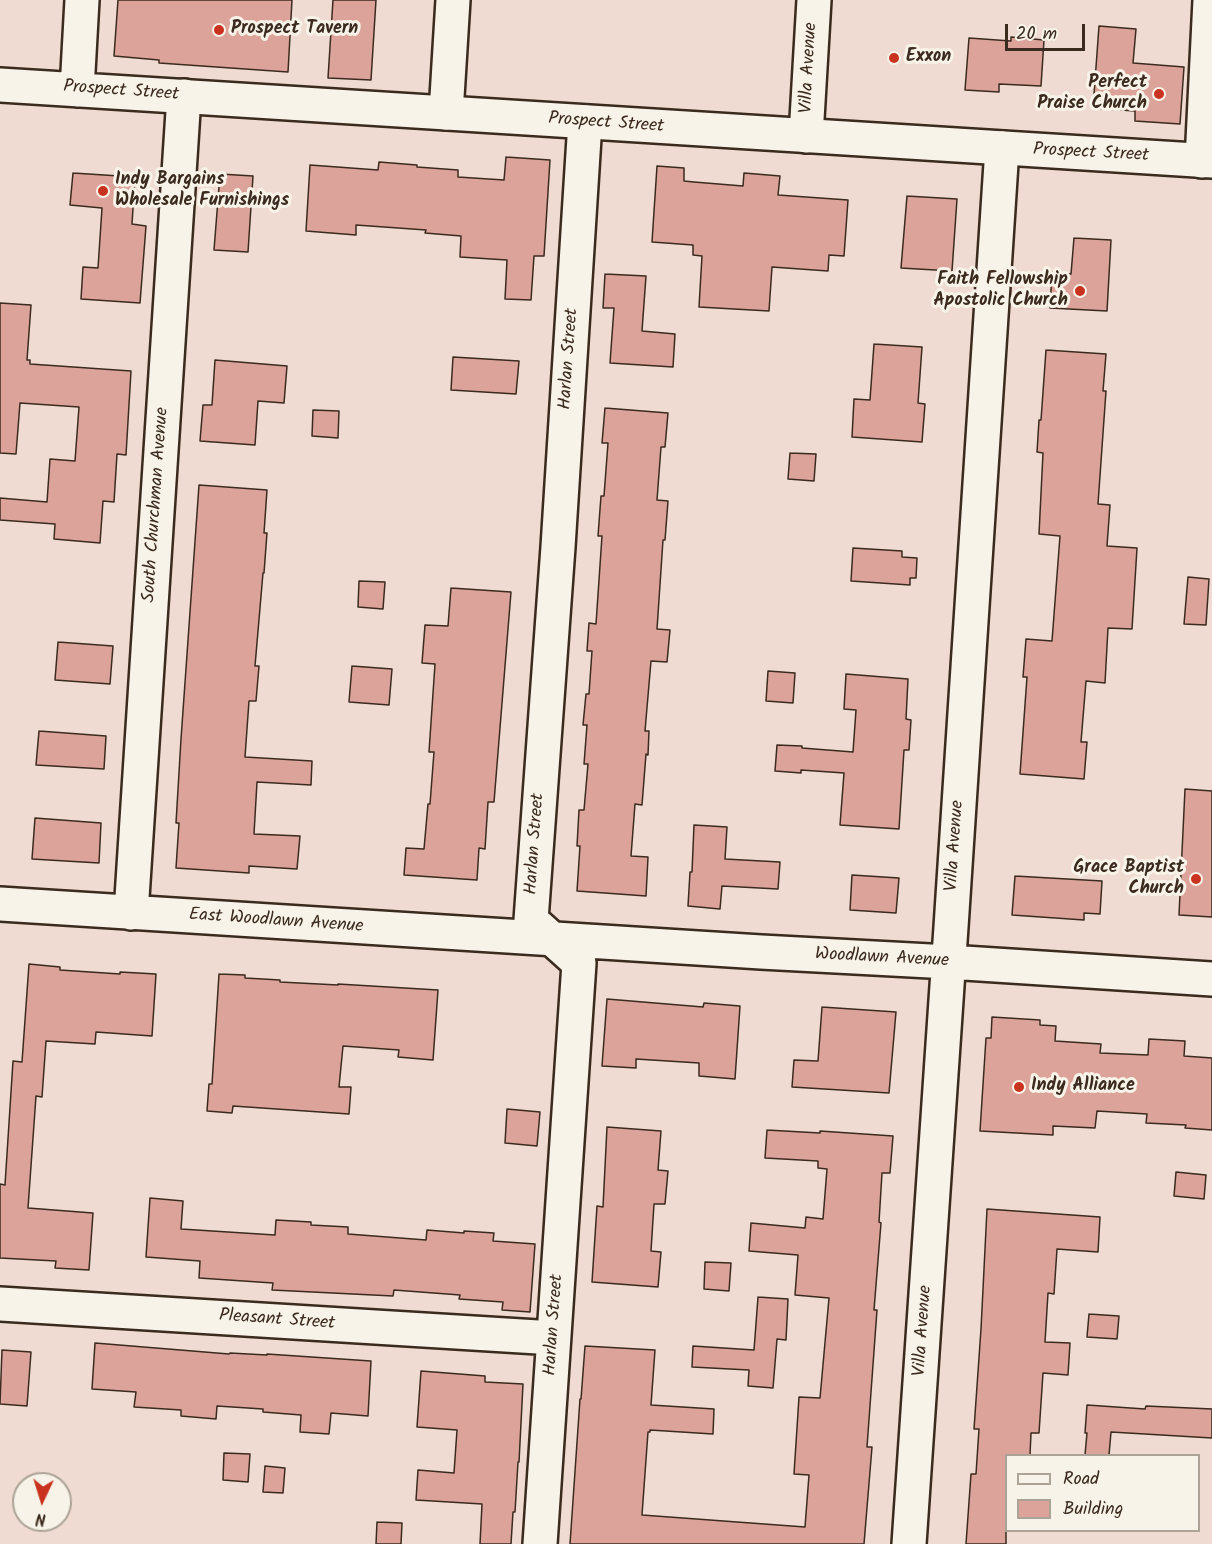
<!DOCTYPE html>
<style>
body{margin:0}
#map{position:relative;width:1212px;height:1544px;overflow:hidden;background:#efdbd1;font-family:Kalam,sans-serif}
canvas{display:block}
.legend{position:absolute;left:1005px;top:1454px;width:195px;height:78px;box-sizing:border-box;background:#f7f3e8;border:2px solid #aca397;margin:0;padding:8px 10px;list-style:none;font-size:18px;color:#3b2a1e}
.legend li{display:flex;align-items:center;gap:12px;height:30px}
.legend b{width:30px;border:2px solid #aca397}
.north{position:absolute;left:12px;top:1472px;width:60px;height:60px;box-sizing:border-box;background:#f7f3e8;border:2px solid #aca397;border-radius:50%;rotate:184deg;font-size:16px;font-weight:700;line-height:24px;text-align:center;color:#3b2a1e}
.north::after{content:'';display:block;margin:auto;width:21px;height:27px;background:#c8321e;clip-path:polygon(50% 0,100% 100%,50% 72%,0 100%)}
.scale{position:absolute;left:1005px;top:24px;width:80px;height:27px;box-sizing:border-box;border:3px solid #3b2a1e;border-top:0;padding-left:8px;font-size:18px;line-height:21px;white-space:nowrap;color:#3b2a1e;-webkit-text-stroke:4px #f7f3e8;paint-order:stroke}
</style>
<div id="map">
<canvas width="1212" height="1544"></canvas>
<ul class="legend">
<li><b style="height:8px;background:#f7f3e8"></b>Road</li>
<li><b style="height:16px;background:#dca39a"></b>Building</li>
</ul>
<div class="north">N</div>
<div class="scale">20 m</div>
</div>
<script>
const ctx = document.querySelector('canvas').getContext('2d');
ctx.lineJoin = 'round';
function paint(path, color) { ctx.fillStyle = color; ctx.fill(path, 'evenodd'); }
const poly = rows => new Path2D(rows.map(r => 'M' + r).join(''));
function trace(path, color, width, dash) { ctx.strokeStyle = color; ctx.lineWidth = width; ctx.lineCap = dash ? 'butt' : 'round'; ctx.setLineDash(dash || []); ctx.stroke(path); }
function label(font, color, halo, rows, align = 'center') {
  ctx.font = font + ' Kalam,sans-serif'; ctx.lineWidth = 6; ctx.setLineDash([]); ctx.textBaseline = 'middle'; ctx.strokeStyle = halo; ctx.fillStyle = color; for (const [text, x, y, turn = 0] of rows) {
    ctx.save(); ctx.translate(x, y); ctx.rotate((+turn || 0) * Math.PI / 180); ctx.textAlign = isNaN(turn) ? turn : align; if (halo) ctx.strokeText(text, 0, 0); ctx.fillText(text, 0, 0); ctx.restore();
  }
}
const building = poly([
 [118,0,292,0,288,72,159,63,159,60,114,56,118,0],
 [333,0,376,0,371,80,328,78,333,0],
 [1099,26,1136,29,1133,63,1184,67,1180,124,1135,121,1135,111,1093,108,1099,26],
 [1011,37,1044,40,1041,86,999,84,999,92,965,90,969,38,1011,41,1011,37],
 [506,157,550,160,544,256,534,256,531,300,505,299,507,260,460,257,461,236,425,233,426,230,356,225,356,235,306,231,310,165,378,170,379,162,417,165,417,167,458,170,458,177,504,180,506,157],
 [657,166,684,168,684,181,694,182,743,186,744,173,780,176,778,195,848,200,844,256,829,255,828,271,772,267,769,311,699,307,702,256,693,255,693,245,652,242,657,166],
 [73,173,135,177,132,224,146,226,140,303,81,299,83,267,98,268,102,208,70,205,73,173],
 [220,174,253,176,248,252,214,250,220,174],
 [907,196,957,199,952,271,901,268,907,196],
 [1074,238,1111,240,1107,311,1050,308,1052,272,1071,274,1074,238],
 [605,274,646,276,642,331,675,334,673,367,610,363,614,308,603,308,605,274],
 [0,303,31,305,27,360,30,360,30,364,131,371,126,455,117,454,114,502,103,501,100,543,54,539,55,524,0,520,0,498,47,502,50,459,75,461,79,407,20,403,16,454,0,453,0,303],
 [874,344,922,347,918,403,925,404,922,442,852,437,854,399,870,400,874,344],
 [1046,350,1106,354,1103,391,1106,391,1098,504,1110,505,1107,546,1137,548,1132,629,1108,628,1105,683,1086,681,1081,742,1087,742,1084,779,1020,774,1027,677,1023,677,1026,639,1052,641,1060,536,1039,534,1043,453,1037,452,1039,420,1041,420,1046,350],
 [453,357,519,361,516,394,451,390,453,357],
 [215,360,287,366,284,403,258,401,255,445,200,441,203,405,212,405,215,360],
 [605,408,668,413,665,447,661,447,657,500,668,501,665,540,663,540,657,629,670,630,667,662,651,661,645,731,649,731,648,755,646,754,642,805,635,804,631,856,648,857,646,896,577,891,580,846,577,846,579,810,584,810,588,764,584,764,587,725,583,725,586,694,589,694,592,651,587,651,589,623,596,624,602,536,598,536,601,496,604,496,608,443,602,443,605,408],
 [313,410,339,411,338,438,312,436,313,410],
 [790,453,816,454,814,481,788,479,790,453],
 [199,485,267,490,264,533,267,533,264,573,263,573,255,666,259,666,256,701,249,701,245,757,312,761,311,785,257,782,254,834,300,836,297,869,249,866,249,873,176,868,179,823,176,823,181,739,199,485],
 [853,548,902,551,902,557,917,558,916,578,910,578,910,585,851,581,853,548],
 [1188,577,1209,579,1206,625,1184,624,1188,577],
 [359,581,385,582,383,609,358,607,359,581],
 [451,588,511,592,494,802,488,802,485,849,479,848,477,880,404,875,406,848,424,849,428,804,430,804,434,752,429,752,435,664,422,663,425,625,448,626,451,588],
 [58,642,113,646,110,684,55,680,58,642],
 [352,666,392,669,389,705,349,702,352,666],
 [768,671,795,673,793,703,766,701,768,671],
 [846,674,908,679,906,719,911,720,909,750,904,750,899,829,840,825,844,773,801,770,801,773,775,771,777,745,802,746,802,748,853,752,856,710,844,709,846,674],
 [39,731,106,736,104,769,36,765,39,731],
 [1185,789,1212,791,1212,917,1179,915,1185,789],
 [35,818,101,823,99,863,32,859,35,818],
 [694,825,727,827,725,859,780,862,778,889,722,886,720,909,688,906,690,872,692,872,694,825],
 [852,875,899,878,896,913,850,910,852,875],
 [1015,876,1102,881,1100,914,1084,913,1084,920,1012,915,1015,876],
 [29,964,60,967,60,970,120,974,120,972,156,974,152,1036,96,1032,95,1044,46,1041,42,1097,36,1096,28,1208,93,1213,89,1270,55,1268,56,1261,0,1258,0,1184,5,1185,13,1061,22,1062,29,964],
 [219,974,245,975,245,978,280,980,280,982,338,985,338,984,438,990,433,1060,398,1057,399,1050,343,1046,339,1087,351,1087,349,1114,233,1106,232,1113,207,1111,209,1084,212,1084,219,974],
 [607,999,703,1007,704,1003,740,1006,735,1079,699,1076,699,1063,636,1059,636,1068,602,1066,607,999],
 [822,1007,896,1012,889,1093,792,1087,794,1060,818,1061,822,1007],
 [992,1017,1040,1020,1040,1025,1056,1026,1055,1041,1101,1044,1100,1053,1148,1055,1149,1039,1185,1041,1184,1056,1212,1058,1212,1130,1185,1128,1186,1125,1146,1123,1147,1114,1097,1111,1095,1128,1053,1126,1053,1135,980,1131,986,1038,991,1038,992,1017],
 [507,1109,540,1112,537,1146,505,1143,507,1109],
 [607,1127,661,1131,658,1170,668,1171,665,1204,654,1204,651,1251,661,1252,658,1287,592,1282,597,1206,603,1207,607,1127],
 [767,1130,820,1133,820,1131,893,1136,890,1173,882,1173,879,1222,881,1223,874,1310,877,1310,867,1447,872,1447,864,1544,570,1544,580,1399,581,1399,585,1346,655,1350,651,1405,714,1409,713,1434,650,1430,650,1432,648,1432,642,1515,805,1527,809,1475,794,1474,799,1397,820,1398,829,1298,795,1295,798,1255,749,1251,751,1223,805,1228,806,1217,823,1219,827,1169,818,1168,818,1161,765,1158,767,1130],
 [1176,1172,1206,1175,1204,1199,1174,1196,1176,1172],
 [150,1198,183,1201,181,1229,275,1235,276,1220,311,1222,311,1225,348,1227,348,1234,426,1240,427,1230,464,1233,464,1231,494,1233,493,1241,535,1244,530,1312,502,1310,503,1302,459,1299,460,1295,394,1290,393,1296,272,1290,273,1283,199,1278,200,1261,146,1257,150,1198],
 [987,1209,1100,1217,1098,1252,1057,1249,1054,1294,1048,1293,1045,1342,1070,1343,1068,1375,1043,1373,1039,1433,1031,1433,1030,1455,1006,1455,1006,1544,966,1544,971,1474,976,1474,979,1429,974,1429,981,1329,987,1209],
 [705,1262,731,1263,729,1291,704,1289,705,1262],
 [758,1297,788,1299,786,1340,777,1339,773,1388,748,1386,749,1370,692,1367,693,1346,754,1350,758,1297],
 [1089,1314,1119,1316,1117,1339,1087,1337,1089,1314],
 [95,1343,229,1354,230,1353,267,1355,267,1354,371,1361,368,1416,331,1413,329,1434,300,1432,301,1415,263,1412,263,1409,217,1406,216,1419,181,1416,181,1410,134,1407,136,1392,92,1389,95,1343],
 [2,1350,31,1352,27,1406,0,1404,2,1350],
 [421,1371,485,1376,485,1382,523,1384,519,1462,518,1462,515,1512,513,1512,511,1544,480,1544,482,1504,416,1500,418,1470,454,1473,457,1430,417,1427,421,1371],
 [1087,1405,1145,1409,1146,1406,1212,1409,1212,1438,1111,1432,1109,1455,1085,1455,1087,1433,1085,1433,1087,1405],
 [224,1453,250,1454,248,1482,223,1480,224,1453],
 [265,1466,285,1468,283,1493,263,1492,265,1466],
 [377,1522,402,1523,401,1544,376,1544,377,1522]
]);
paint(building, '#dca39a');
trace(building, '#3b2a1e', 1.5);
const minor = poly([
 [446,113,453,0],
 [806,136,814,0],
 [1202,161,1210,0],
 [0,904,761,952,949,962,1212,979],
 [131,913,184,96],
 [0,1304,538,1337,554,1335],
 [540,1544,579,963,531,920,558,547,585,122],
 [909,1544,951,927,1002,148]
]);
const major = poly([
 [0,85,1212,161],
 [77,90,82,0]
]);
trace(minor, '#3b2a1e', 38);
trace(major, '#3b2a1e', 38);
trace(minor, '#f7f3e8', 33);
trace(major, '#f7f3e8', 33);
for (const [x, y, r, color] of [
 [219,30,6,"#c8321e"],
 [894,58,6,"#c8321e"],
 [1159,94,6,"#c8321e"],
 [103,191,6,"#c8321e"],
 [1080,291,6,"#c8321e"],
 [1196,879,6,"#c8321e"],
 [1019,1087,6,"#c8321e"]
]) { const dot = new Path2D(); dot.arc(x, y, r, 0, 2 * Math.PI); ctx.fillStyle = color; ctx.fill(dot); trace(dot, '#f7f3e8', 2); }
label('bold 18px', '#3b2a1e', '#f7f3e8', [
 ["Prospect Tavern",231,30],
 ["Exxon",906,58],
 ["Perfect",1147,84,"right"],
 ["Praise Church",1147,105,"right"],
 ["Indy Bargains",115,181],
 ["Wholesale Furnishings",115,202],
 ["Faith Fellowship",1068,281,"right"],
 ["Apostolic Church",1068,302,"right"],
 ["Grace Baptist",1184,869,"right"],
 ["Church",1184,890,"right"],
 ["Indy Alliance",1031,1087]
], 'left');
label('18px', '#3b2a1e', '#f7f3e8', [
 ["Villa Avenue",810,68,-87],
 ["Prospect Street",121,92,4],
 ["Prospect Street",606,124,4],
 ["Prospect Street",1091,154,3],
 ["Harlan Street",570,359,-86],
 ["South Churchman Avenue",157,505,-86],
 ["Harlan Street",536,844,-86],
 ["Villa Avenue",956,846,-86],
 ["East Woodlawn Avenue",276,922,4],
 ["Woodlawn Avenue",882,959,3],
 ["Pleasant Street",277,1321,4],
 ["Harlan Street",555,1325,-86],
 ["Villa Avenue",924,1331,-86]
]);
</script>
